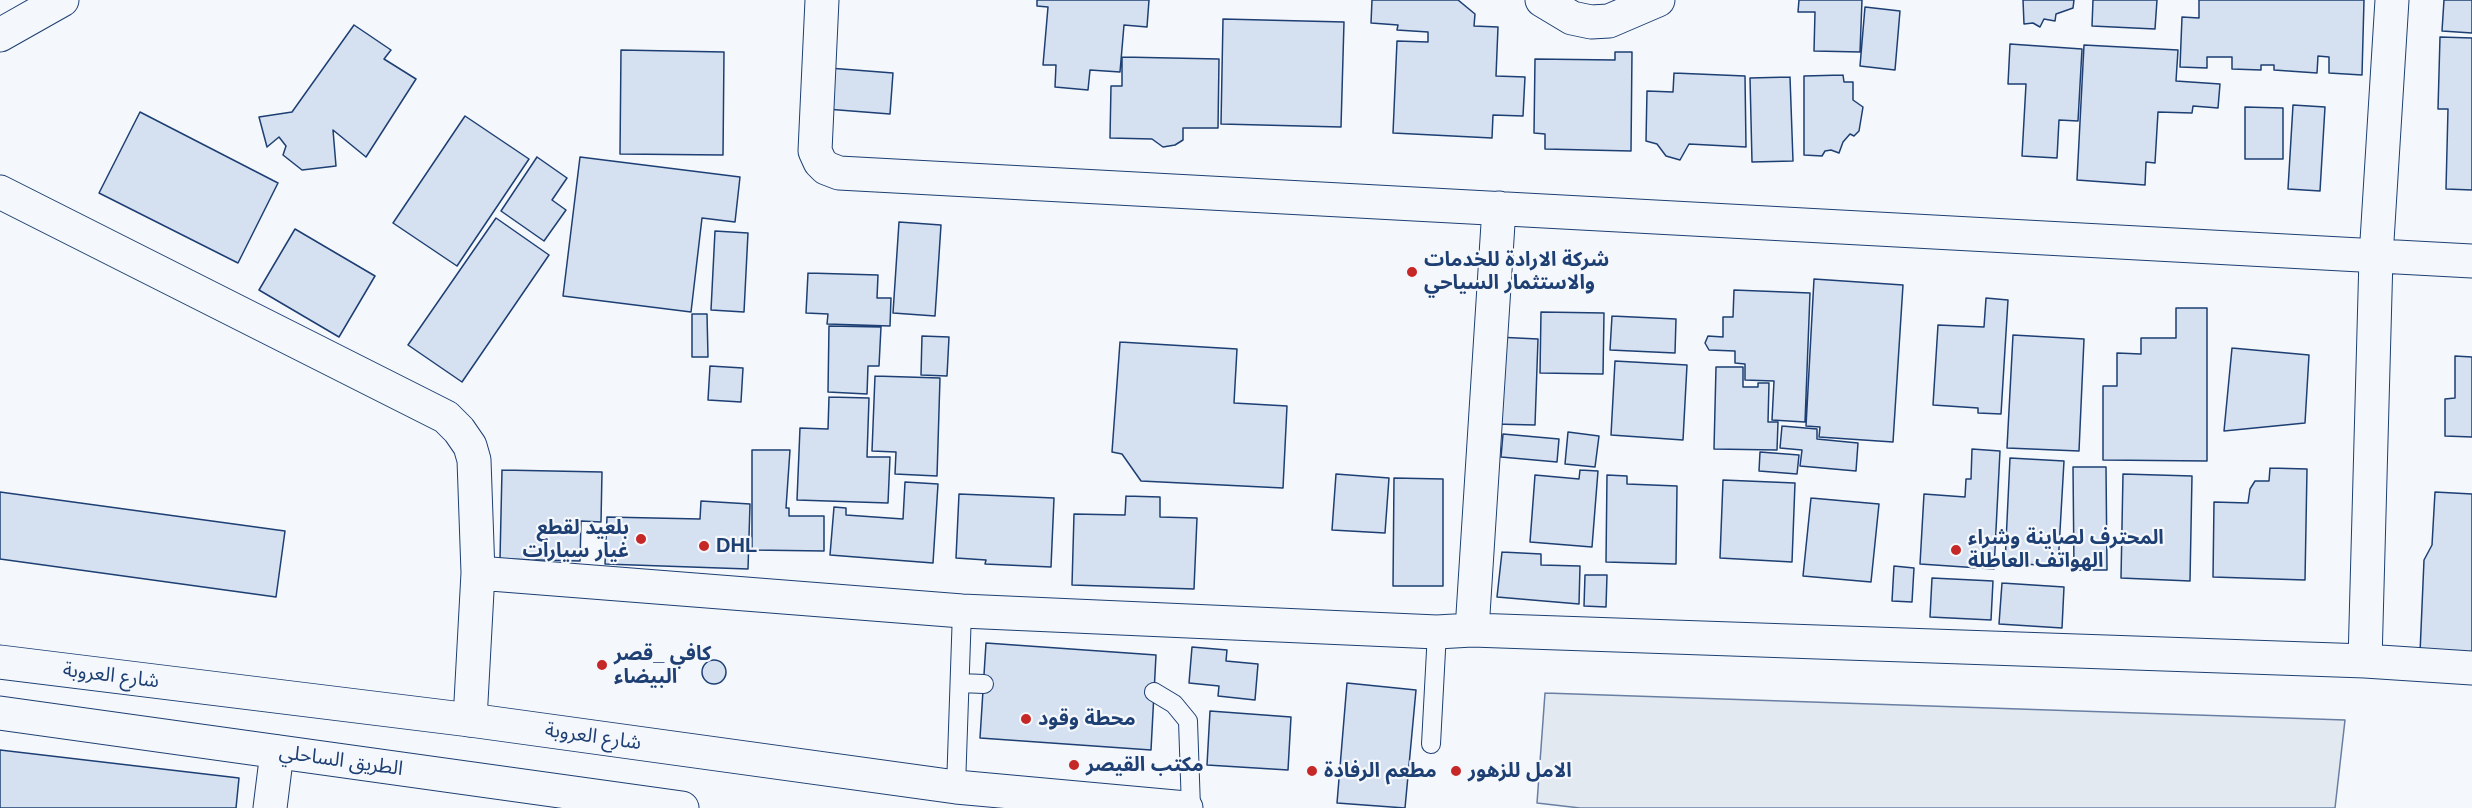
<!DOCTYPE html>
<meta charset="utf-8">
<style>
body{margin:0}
canvas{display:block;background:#f4f7fb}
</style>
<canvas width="2472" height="808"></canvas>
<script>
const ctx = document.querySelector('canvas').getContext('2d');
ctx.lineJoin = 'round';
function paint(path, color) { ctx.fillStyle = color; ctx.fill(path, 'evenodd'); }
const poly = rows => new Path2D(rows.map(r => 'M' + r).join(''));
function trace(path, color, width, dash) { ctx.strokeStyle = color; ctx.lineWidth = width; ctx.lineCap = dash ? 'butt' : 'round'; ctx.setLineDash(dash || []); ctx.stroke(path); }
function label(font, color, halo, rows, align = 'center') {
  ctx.font = font + ' Helvetica,"Noto Sans Arabic",sans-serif'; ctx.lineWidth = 4.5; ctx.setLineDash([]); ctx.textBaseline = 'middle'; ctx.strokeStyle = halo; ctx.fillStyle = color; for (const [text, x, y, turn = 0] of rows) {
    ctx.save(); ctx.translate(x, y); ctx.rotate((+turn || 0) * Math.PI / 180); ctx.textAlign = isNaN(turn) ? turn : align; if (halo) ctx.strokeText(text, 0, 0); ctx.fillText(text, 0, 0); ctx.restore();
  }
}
const green = poly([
 [1545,693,2345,720,2335,808,1580,808,1537,803,1545,693]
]);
paint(green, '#e3e9f0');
trace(green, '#687fa3', 1.5);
const building = poly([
 [1037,0,1149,0,1147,27,1124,25,1120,72,1090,70,1088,90,1055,87,1056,65,1043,65,1048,7,1037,6,1037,0],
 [1372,0,1458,0,1475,14,1474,26,1498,27,1496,76,1525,77,1523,116,1493,115,1492,138,1393,133,1397,41,1428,42,1428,32,1397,30,1398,25,1371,23,1372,0],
 [1799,0,1862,0,1860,52,1814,51,1815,12,1798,12,1799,0],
 [2023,0,2074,0,2073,8,2056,14,2055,21,2044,19,2040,27,2033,23,2024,24,2023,0],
 [2093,0,2157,0,2155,29,2092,26,2093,0],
 [2199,0,2364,0,2362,75,2329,73,2329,57,2318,56,2317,73,2274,70,2274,65,2261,65,2261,70,2232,69,2232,57,2207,57,2207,68,2180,67,2182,17,2199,18,2199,0],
 [2444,0,2472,0,2472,33,2442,31,2444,0],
 [1865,7,1900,11,1895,70,1860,66,1865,7],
 [1223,19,1344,22,1341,127,1221,124,1223,19],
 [354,25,391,50,384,59,416,79,366,157,333,130,336,166,302,170,283,155,286,146,279,137,267,147,259,117,292,112,354,25],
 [2440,37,2472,38,2472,190,2446,189,2448,109,2438,109,2440,37],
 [2010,44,2082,49,2078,121,2059,120,2057,158,2022,156,2026,84,2008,84,2010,44],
 [2084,45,2178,50,2176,81,2220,84,2218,108,2193,106,2192,113,2158,112,2155,163,2146,162,2145,185,2077,180,2084,45],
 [621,50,724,52,723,155,620,154,621,50],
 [1615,52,1632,52,1631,151,1545,149,1545,134,1534,133,1535,59,1615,60,1615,52],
 [1122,57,1219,59,1218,128,1183,128,1183,140,1175,145,1163,147,1152,139,1110,138,1111,86,1122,86,1122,57],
 [829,68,893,73,890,114,826,109,829,68],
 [1674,73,1745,76,1746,147,1689,144,1680,160,1666,156,1657,144,1646,141,1647,91,1673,92,1674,73],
 [1843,75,1844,82,1853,82,1853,100,1863,107,1859,131,1854,136,1850,134,1843,142,1839,153,1831,150,1825,151,1822,156,1804,155,1804,76,1843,75],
 [1790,77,1793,161,1752,162,1750,78,1790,77],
 [2293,105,2325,107,2320,191,2288,189,2293,105],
 [2245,107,2283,108,2283,159,2245,159,2245,107],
 [140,112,278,183,238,263,99,193,140,112],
 [465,116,529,159,457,266,393,223,465,116],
 [537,157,567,178,552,200,566,210,544,241,501,211,537,157],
 [580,157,740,177,735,222,702,218,691,312,563,296,580,157],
 [496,218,549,255,462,382,408,345,496,218],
 [899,222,941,225,935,316,893,313,899,222],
 [295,229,375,276,339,337,259,290,295,229],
 [715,231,748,233,744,312,711,310,715,231],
 [808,273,878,275,877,298,891,298,890,326,827,324,828,314,806,313,808,273],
 [1814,279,1903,285,1893,442,1819,437,1820,427,1806,426,1814,279],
 [1734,290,1810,293,1805,422,1772,420,1774,381,1745,380,1745,364,1735,363,1735,351,1709,350,1705,343,1708,336,1723,337,1723,317,1733,317,1734,290],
 [1986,298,2008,300,2001,414,1978,413,1978,408,1933,405,1938,325,1984,327,1986,298],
 [2176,308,2207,308,2207,461,2103,460,2103,386,2117,386,2117,353,2141,354,2141,338,2176,338,2176,308],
 [1541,312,1604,313,1603,374,1540,373,1541,312],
 [692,314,707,314,708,357,692,357,692,314],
 [1612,316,1676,319,1675,353,1610,350,1612,316],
 [829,326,881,327,879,366,868,366,867,394,828,392,829,326],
 [2013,335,2084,339,2079,451,2007,448,2013,335],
 [922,336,949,337,947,376,921,375,922,336],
 [1497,337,1538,339,1535,425,1494,424,1497,337],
 [1120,342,1237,349,1234,403,1287,406,1283,488,1141,481,1122,454,1112,452,1120,342],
 [2232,348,2309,355,2305,423,2224,431,2232,348],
 [2455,356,2472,357,2472,437,2445,436,2445,399,2455,398,2455,356],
 [1615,361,1687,365,1683,440,1611,435,1615,361],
 [710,366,743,368,741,402,708,400,710,366],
 [1716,367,1743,367,1743,387,1758,387,1758,383,1769,383,1768,422,1778,422,1777,450,1714,449,1716,367],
 [875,376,940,378,937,476,895,474,896,452,872,451,875,376],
 [829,397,869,398,867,457,890,457,888,503,797,500,800,428,828,429,829,397],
 [1782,426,1817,429,1817,439,1858,443,1856,471,1800,466,1802,450,1780,448,1782,426],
 [1568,432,1599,436,1595,467,1565,464,1568,432],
 [1503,434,1559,439,1557,462,1501,457,1503,434],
 [1972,449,2000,451,1994,569,1920,564,1924,494,1965,497,1966,479,1971,479,1972,449],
 [752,450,790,450,786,508,789,508,789,516,824,516,824,551,752,550,752,450],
 [1760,452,1799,455,1797,474,1759,471,1760,452],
 [2010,458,2064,461,2058,566,2005,563,2010,458],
 [2073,467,2106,467,2107,570,2074,570,2073,467],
 [2270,468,2307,469,2305,580,2213,577,2214,502,2248,503,2250,489,2255,481,2269,481,2270,468],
 [502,470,602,472,601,522,581,521,580,561,500,559,502,470],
 [1580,470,1598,471,1592,547,1530,542,1535,475,1579,479,1580,470],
 [1336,474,1389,478,1385,533,1332,530,1336,474],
 [2123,474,2192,476,2190,581,2121,578,2123,474],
 [1607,475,1627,476,1627,484,1677,486,1676,564,1606,562,1607,475],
 [1394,478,1443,479,1443,586,1393,586,1394,478],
 [1723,480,1795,483,1792,562,1720,558,1723,480],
 [905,482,938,484,933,563,830,555,834,507,846,508,846,515,903,519,905,482],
 [0,492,285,531,276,597,0,559,0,492],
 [2435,492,2472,494,2472,655,2420,653,2424,560,2432,545,2435,492],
 [959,494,1054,498,1051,567,985,564,986,560,956,558,959,494],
 [1126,496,1160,497,1160,517,1197,518,1194,589,1072,585,1074,514,1125,515,1126,496],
 [1811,498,1879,504,1871,582,1803,576,1811,498],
 [701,501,750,504,748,569,605,564,607,517,700,519,701,501],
 [1502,552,1541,554,1541,565,1580,566,1579,604,1497,597,1502,552],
 [1894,566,1914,568,1912,602,1892,601,1894,566],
 [1585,575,1607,575,1606,607,1584,606,1585,575],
 [1932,578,1993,581,1991,620,1930,617,1932,578],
 [2002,583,2064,587,2062,628,1999,624,2002,583],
 [986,643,1156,655,1151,750,980,738,986,643],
 [1192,647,1227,650,1226,661,1258,664,1255,700,1218,696,1219,686,1189,683,1192,647],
 '702 672a12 12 0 1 1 24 0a12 12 0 1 1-24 0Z',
 [1347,683,1416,690,1405,808,1337,803,1347,683],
 [1210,711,1291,717,1288,770,1207,765,1210,711],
 [0,750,239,778,236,808,0,808,0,750]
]);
paint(building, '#d5e0f0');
trace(building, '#1d3f73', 1.5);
const lane = poly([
 [960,683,984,684],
 [1154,692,1174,704,1188,721,1191,808],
 [1431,744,1437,632],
 [956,787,962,611]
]);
const street = poly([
 [822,0,815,151,820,162,826,168,839,173,2472,261],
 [1542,0,1572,18,1591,22,1609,21,1658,0],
 [0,35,62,0],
 [0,192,446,417,459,430,470,446,474,460,478,573,962,611,1437,632,1472,630,2365,661,2472,668],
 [1472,630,1499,208],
 [2365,661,2376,257,2392,0],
 [470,720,478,573],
 [270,808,277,752]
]);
const highway = poly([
 [0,662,470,720,956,787,1186,808],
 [0,713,682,808]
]);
trace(lane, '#1d3f73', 20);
trace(street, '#1d3f73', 35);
trace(highway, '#1d3f73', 35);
trace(lane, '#f4f7fb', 18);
trace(street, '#f4f7fb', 33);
trace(highway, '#f4f7fb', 33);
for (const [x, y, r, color] of [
 [1412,272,6,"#c62828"],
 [641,539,6,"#c62828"],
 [704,546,6,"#c62828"],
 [1956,550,6,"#c62828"],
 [602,665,6,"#c62828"],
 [1026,719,6,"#c62828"],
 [1074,765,6,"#c62828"],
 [1312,771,6,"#c62828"],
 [1456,771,6,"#c62828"]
]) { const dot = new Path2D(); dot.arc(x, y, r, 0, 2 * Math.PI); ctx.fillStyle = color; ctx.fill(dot); trace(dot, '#f4f7fb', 2); }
label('bold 20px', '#1d3f73', '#f4f7fb', [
 ["شركة الارادة للخدمات",1424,260],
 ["والاستثمار السياحي",1424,283],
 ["بلعيد لقطع",629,528,"right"],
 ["غيار سيارات",629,551,"right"],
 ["المحترف لصاينة وشراء",1968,538],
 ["الهواتف العاطلة",1968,561],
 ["DHL",716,546],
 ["كافي _قصر",614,654],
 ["البيضاء",614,677],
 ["محطة وقود",1038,719],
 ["مكتب القيصر",1086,765],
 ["مطعم الرفادة",1324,771],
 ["الامل للزهور",1468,771]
], 'left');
label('20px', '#1d3f73', '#f4f7fb', [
 ["شارع العروبة",111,676,7],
 ["شارع العروبة",593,737,8],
 ["الطريق الساحلي",341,761,8]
]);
</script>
